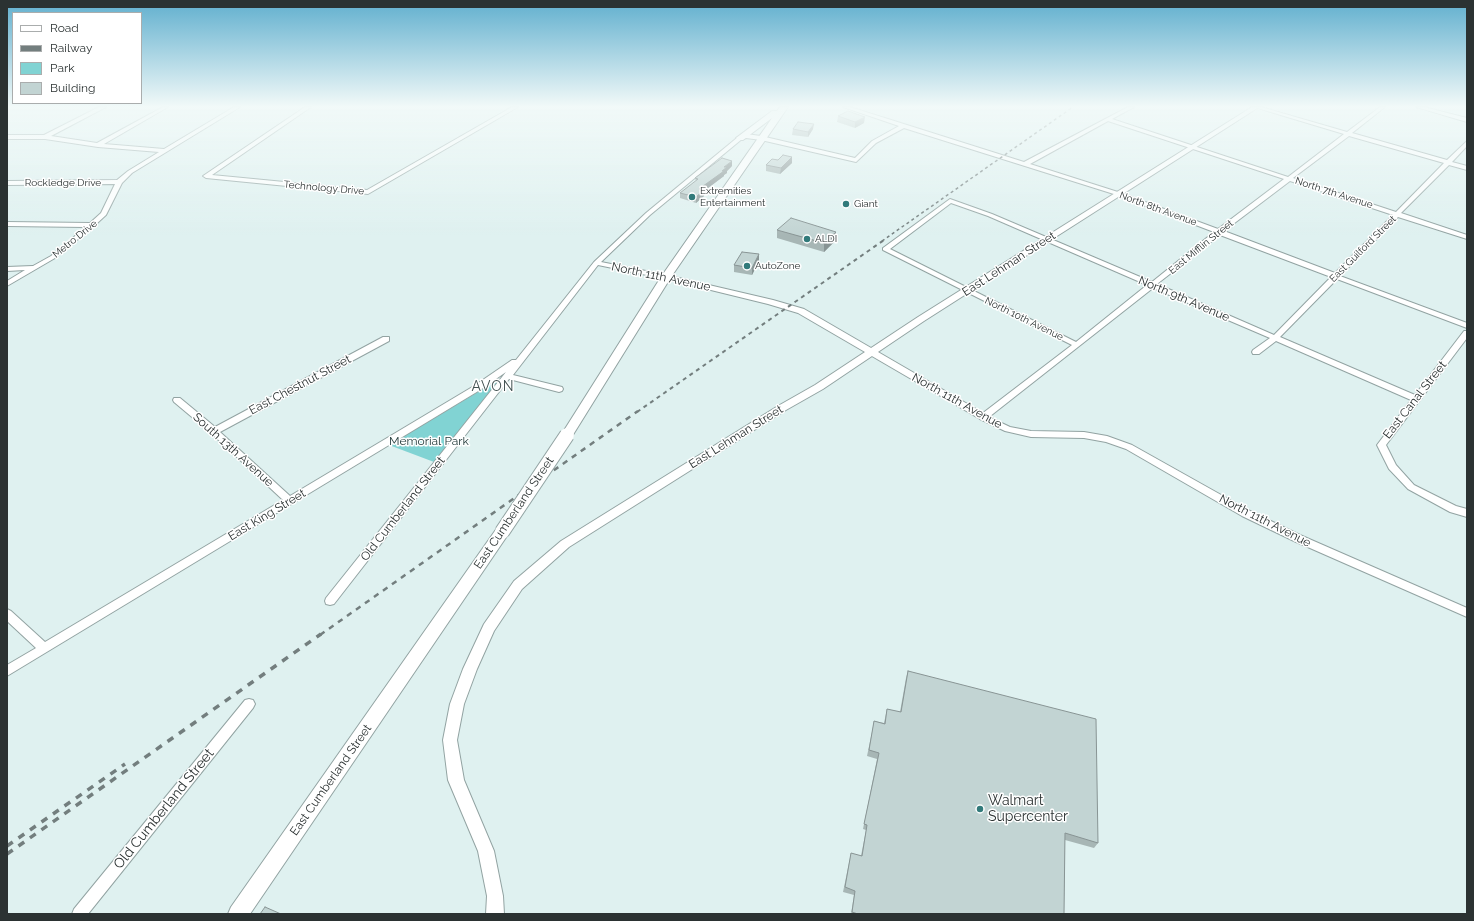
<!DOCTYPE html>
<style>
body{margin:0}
#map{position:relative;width:1474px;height:921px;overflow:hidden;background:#dff1f0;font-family:Raleway,sans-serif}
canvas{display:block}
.frame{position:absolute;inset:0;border:8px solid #2b3232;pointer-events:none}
.legend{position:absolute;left:12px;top:12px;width:130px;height:92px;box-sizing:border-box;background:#fff;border:1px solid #aaadad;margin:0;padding:5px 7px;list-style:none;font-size:12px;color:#2b3232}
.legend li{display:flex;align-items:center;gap:8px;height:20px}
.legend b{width:20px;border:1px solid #aaadad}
</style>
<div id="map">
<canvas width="1474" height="921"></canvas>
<div class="frame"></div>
<ul class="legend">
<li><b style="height:5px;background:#fff"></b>Road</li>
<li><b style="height:5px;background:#737e7e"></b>Railway</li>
<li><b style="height:11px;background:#81d3d3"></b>Park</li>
<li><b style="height:11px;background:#c2d4d3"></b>Building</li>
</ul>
</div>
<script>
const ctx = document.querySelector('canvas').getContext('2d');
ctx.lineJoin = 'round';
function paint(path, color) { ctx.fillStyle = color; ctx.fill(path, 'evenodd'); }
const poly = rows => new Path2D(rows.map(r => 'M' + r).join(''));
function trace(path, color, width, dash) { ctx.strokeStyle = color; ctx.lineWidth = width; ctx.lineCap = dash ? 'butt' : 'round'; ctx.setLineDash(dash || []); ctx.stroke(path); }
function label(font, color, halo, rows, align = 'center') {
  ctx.font = font + ' Raleway,sans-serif'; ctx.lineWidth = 3; ctx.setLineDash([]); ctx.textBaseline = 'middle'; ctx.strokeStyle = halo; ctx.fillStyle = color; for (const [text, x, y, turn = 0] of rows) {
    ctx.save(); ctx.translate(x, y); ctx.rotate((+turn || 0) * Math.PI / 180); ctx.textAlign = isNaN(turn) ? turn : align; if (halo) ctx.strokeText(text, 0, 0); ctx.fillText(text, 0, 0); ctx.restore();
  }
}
paint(poly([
 [503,377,434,462,389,445]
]), '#81d3d3');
const minor = poly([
 [99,107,106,107,51,136,97,143,163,107,168,107,104,144,164,149,234,107,240,107,132,173,122,183,106,215,94,226,55,258,7,286,7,281,25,270,7,271,7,267,33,266,51,256,86,227,7,226,7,222,90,223,101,213,115,184,7,185,7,181,117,180,128,171,159,152,98,147,45,139,7,139,7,135,44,135,99,107],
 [305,107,311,107,212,175,367,190,512,107,518,107,368,194,206,178,203,176,305,107],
 [843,107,850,107,1024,162,1128,107,1134,107,1112,119,1288,177,1344,134,1254,107,1261,107,1347,132,1380,107,1385,107,1352,133,1447,160,1467,141,1467,146,1452,162,1467,166,1467,170,1449,165,1401,213,1467,235,1467,239,1398,217,1340,276,1467,323,1467,328,1337,279,1280,337,1415,395,1464,331,1467,331,1467,338,1386,445,1396,465,1414,485,1456,506,1467,509,1467,517,1450,512,1408,489,1389,469,1377,445,1411,400,1276,341,1259,354,1253,354,1252,352,1253,350,1270,338,1153,288,989,417,1010,427,1031,431,1084,432,1107,436,1132,445,1248,510,1300,535,1467,608,1467,617,1294,541,1242,516,1126,449,1106,442,1084,438,1031,437,1005,431,980,419,798,313,768,304,666,279,598,265,513,375,562,387,563,389,562,391,559,392,509,379,334,604,330,605,326,604,325,601,326,598,506,372,480,390,7,676,7,665,36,648,7,621,7,609,11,611,45,642,283,500,211,433,174,402,173,400,174,398,180,398,215,427,383,337,389,337,389,341,220,432,290,496,474,386,512,360,516,360,594,262,646,213,738,137,746,134,761,136,855,158,872,141,899,126,843,107],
 [1108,121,1284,179,1218,229,1121,193,1030,164,1108,121],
 [904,128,1117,195,1214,232,1152,282,992,214,950,199,883,248,883,250,1072,345,983,413,804,309,773,300,666,275,601,262,650,215,742,139,746,138,761,140,856,162,876,143,904,128],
 [1349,136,1444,163,1396,212,1293,178,1349,136],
 [1290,181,1393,215,1335,273,1224,231,1290,181],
 [951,203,988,216,1147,285,1076,342,890,249,951,203],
 [1220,235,1331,277,1274,335,1157,284,1220,235],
 [1416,107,1424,107,1467,118,1467,122,1416,107],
 [249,699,253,700,255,704,253,708,88,914,72,914,74,909,245,700,249,699]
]);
const major = poly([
 [1252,107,1259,107,924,321,823,389,786,410,569,547,522,589,494,631,477,669,464,704,457,740,464,780,494,851,503,896,504,914,486,914,487,896,478,851,448,780,443,740,450,704,463,669,484,624,514,581,561,541,778,406,815,385,918,317,1252,107]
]);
const highway = poly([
 [780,107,788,107,671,277,571,438,567,439,563,438,561,435,563,432,661,277,772,118,743,140,740,140,736,138,772,111,777,111,780,107],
 [502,527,507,528,509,532,507,536,250,914,228,914,231,907,497,528,502,527]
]);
trace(minor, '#92a3a2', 2);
trace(major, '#92a3a2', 2);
trace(highway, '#92a3a2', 2);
paint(minor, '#fff');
paint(major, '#fff');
paint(highway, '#fff');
trace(poly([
 [882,241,1073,107]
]), '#737e7e', 1.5, [3, 3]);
trace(poly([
 [637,412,884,240]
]), '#737e7e', 2, [4, 4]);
trace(poly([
 [320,635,638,411]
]), '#737e7e', 2.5, [5.5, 5.5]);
trace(poly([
 [7,846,125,764],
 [7,854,321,634]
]), '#737e7e', 3.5, [7, 7]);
const highwayBridge = poly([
 [502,532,567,435]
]);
trace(highwayBridge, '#92a3a2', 16, []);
trace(highwayBridge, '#fff', 14);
paint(poly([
 [838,116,864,123,855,128,837,122],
 [793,129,813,129,808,137,792,135],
 [792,163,780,174,766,171,766,165],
 [732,166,727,171,727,173,724,175,724,176,704,191,704,196,696,203,680,198,680,193,696,181,695,178],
 [777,230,836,232,836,240,824,252,777,238],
 [759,254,759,261,752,275,734,272,734,265],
 [908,671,1098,843,1094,848,1065,840,1064,914,851,914,854,895,843,892,851,853,861,856,866,830,863,829,877,759,867,756,873,727,874,721,884,723,887,709,900,712,906,678]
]), '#a7b6b5');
paint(poly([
 [865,117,864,123,855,128,855,122],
 [814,124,813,129,808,137,808,132],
 [792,157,792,163,780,174,781,168],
 [732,161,732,166,727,171,727,173,724,175,724,176,704,191,704,196,696,203,696,197,699,189,724,167],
 [836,232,836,240,824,252,824,243],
 [759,254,759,261,752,275,752,268]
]), '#889494');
const building = poly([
 [848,111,865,117,855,122,838,116,848,111],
 [798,122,814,124,808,132,793,129,798,122],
 [783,155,792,157,781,168,766,165,772,159,778,160,783,155],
 [722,158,732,161,724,167,727,167,722,171,724,171,699,189,704,190,696,197,680,193,698,179,695,178,722,158],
 [791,218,836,232,824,243,777,230,791,218],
 [742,252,759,254,752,268,734,265,742,252],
 [908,671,1096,719,1098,843,1065,833,1064,914,858,914,852,912,855,891,845,887,851,853,862,856,867,825,864,824,879,753,869,750,874,721,885,724,887,709,901,712,908,671],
 [265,907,281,914,260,914,265,907]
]);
paint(building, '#c2d4d3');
trace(building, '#889494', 1);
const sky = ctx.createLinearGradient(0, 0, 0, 236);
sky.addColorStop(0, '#60afce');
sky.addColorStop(0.45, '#f1f9f8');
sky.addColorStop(1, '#f1f9f800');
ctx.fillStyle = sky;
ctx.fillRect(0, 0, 1474, 236);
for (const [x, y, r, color] of [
 [692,197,4,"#317a7a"],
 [846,204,4,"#317a7a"],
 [807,239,4,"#317a7a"],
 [747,266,4,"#317a7a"],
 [980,809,4,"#317a7a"]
]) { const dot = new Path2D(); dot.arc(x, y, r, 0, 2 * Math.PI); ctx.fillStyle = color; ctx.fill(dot); trace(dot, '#fff', 1.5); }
label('10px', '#2b3232', '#fff', [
 ["Rockledge Drive",63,183],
 ["Technology Drive",324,188,5],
 ["North 7th Avenue",1334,193,18],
 ["North 8th Avenue",1158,209,20],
 ["Metro Drive",75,239,-39],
 ["East Mifflin Street",1201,247,-39],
 ["East Guilford Street",1363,249,-45],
 ["North 10th Avenue",1024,319,26]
]);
label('10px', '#2b3232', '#fff', [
 ["Extremities",700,191],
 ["Entertainment",700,203],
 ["Giant",854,204],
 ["ALDI",815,239],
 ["AutoZone",755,266]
], 'left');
label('12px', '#2b3232', '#fff', [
 ["East Lehman Street",1009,264,-33],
 ["North 11th Avenue",661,277,12],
 ["North 9th Avenue",1184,299,23],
 ["East Chestnut Street",300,385,-28],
 ["East Canal Street",1415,400,-52],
 ["North 11th Avenue",957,401,29],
 ["East Lehman Street",736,437,-32],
 ["South 13th Avenue",233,450,42],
 ["Old Cumberland Street",403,509,-52],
 ["East Cumberland Street",514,513,-56],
 ["East King Street",267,515,-31],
 ["North 11th Avenue",1265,521,27],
 ["East Cumberland Street",331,780,-55]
]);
label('12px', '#1a3333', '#fff', [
 ["Memorial Park",429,441]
]);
ctx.letterSpacing = '1px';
label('14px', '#415050', '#fff', [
 ["AVON",493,387]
]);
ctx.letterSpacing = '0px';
label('14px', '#2b3232', '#fff', [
 ["Walmart",988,801],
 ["Supercenter",988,817]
], 'left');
label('14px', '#2b3232', '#fff', [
 ["Old Cumberland Street",164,809,-51]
]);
</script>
